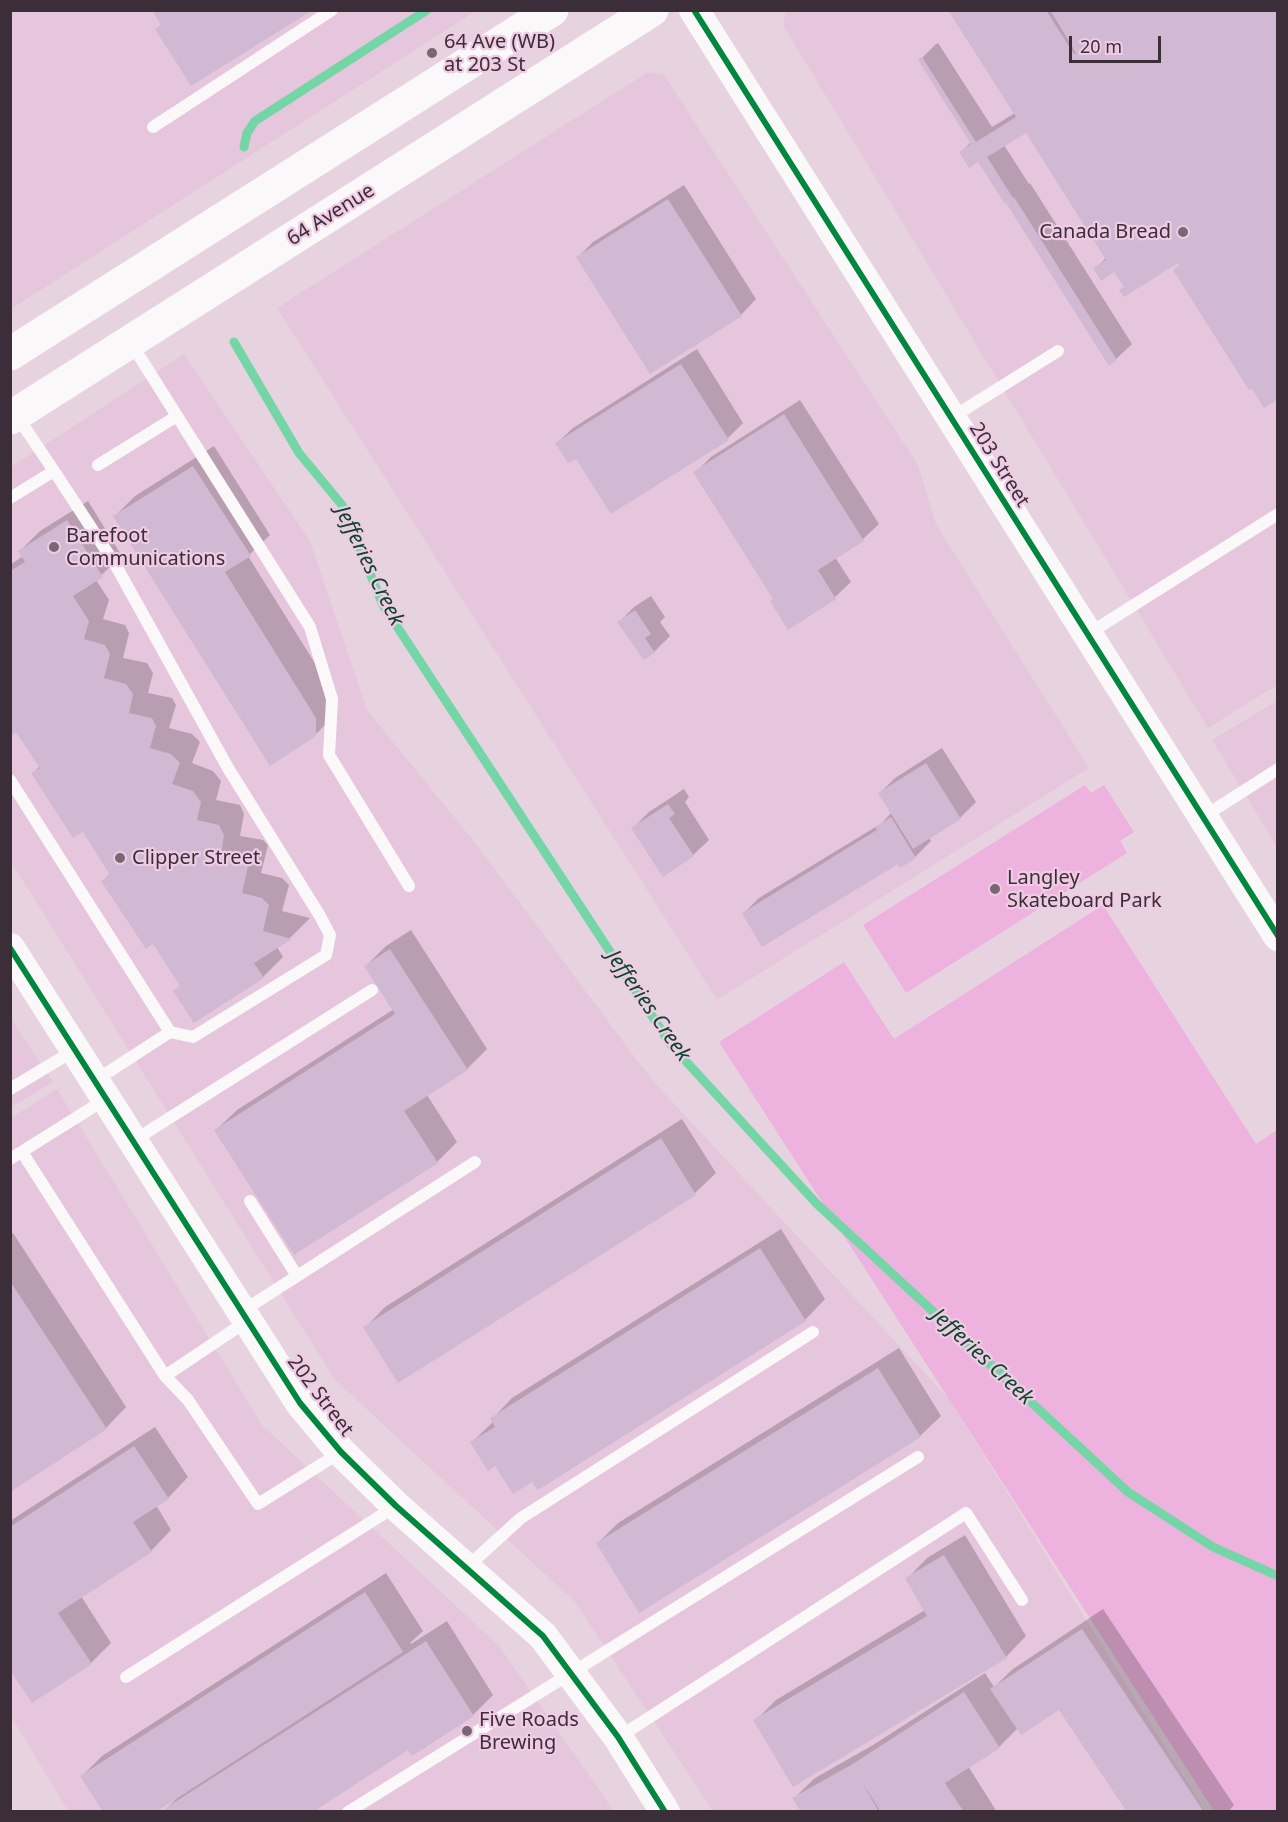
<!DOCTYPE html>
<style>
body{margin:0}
#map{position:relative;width:1288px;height:1822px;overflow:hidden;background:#e7d3e0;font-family:"Noto Sans",sans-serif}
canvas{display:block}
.frame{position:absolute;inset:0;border:12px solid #3c2e38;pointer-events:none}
.scale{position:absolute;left:1069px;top:36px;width:92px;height:27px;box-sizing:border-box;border:3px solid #3c2e38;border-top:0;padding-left:8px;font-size:18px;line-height:21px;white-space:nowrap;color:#3c2e38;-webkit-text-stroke:4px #efcbe4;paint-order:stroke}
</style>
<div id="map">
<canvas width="1288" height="1822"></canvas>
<div class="frame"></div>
<div class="scale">20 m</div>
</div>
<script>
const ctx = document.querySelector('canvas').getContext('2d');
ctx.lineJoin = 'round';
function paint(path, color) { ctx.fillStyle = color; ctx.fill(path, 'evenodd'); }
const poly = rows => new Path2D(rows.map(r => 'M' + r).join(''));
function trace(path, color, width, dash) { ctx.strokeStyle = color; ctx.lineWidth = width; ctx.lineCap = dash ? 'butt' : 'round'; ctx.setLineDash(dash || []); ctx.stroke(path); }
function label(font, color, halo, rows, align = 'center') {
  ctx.font = font + ' "Noto Sans",sans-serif'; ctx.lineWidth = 4.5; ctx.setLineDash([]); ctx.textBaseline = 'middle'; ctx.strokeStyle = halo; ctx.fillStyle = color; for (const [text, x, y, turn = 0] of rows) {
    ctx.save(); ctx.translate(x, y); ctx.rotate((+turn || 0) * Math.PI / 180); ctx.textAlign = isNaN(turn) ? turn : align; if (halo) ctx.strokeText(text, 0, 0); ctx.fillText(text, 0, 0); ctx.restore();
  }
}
paint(poly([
 [786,10,1277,11,1277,685,1208,728,783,25],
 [11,11,476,11,11,309],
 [648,72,664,75,918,465,936,524,1089,768,717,1000,277,308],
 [184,354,310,541,367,710,472,839,652,1080,949,1399,1205,1811,713,1811,575,1602,335,1380,11,862,11,467],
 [1277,701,1277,847,1212,740],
 [10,1017,53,1082,11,1107,10,1107],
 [57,1089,262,1425,499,1646,614,1811,68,1811,11,1716,11,1118]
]), '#e6c6dc');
paint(poly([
 [1085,785,1091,793,1104,785,1134,832,1120,841,1127,853,906,993,863,925],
 [1103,905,1256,1144,1277,1130,1277,1811,1214,1811,719,1042,844,962,894,1039]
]), '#eeb2de');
paint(poly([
 [950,10,1278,10,1278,397,1175,270,1181,264,1178,261,1125,286,1115,270,1095,269,1106,258,1026,131,1004,145,1029,184,1030,183,1132,344,1116,359,979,160,961,152,971,142,920,60,935,45,938,43,992,127,1015,113],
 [684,185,756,299,741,315,578,257,593,242],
 [697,349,743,423,728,438,576,457,557,443,573,428],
 [800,400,879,524,863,539,835,557,851,582,835,597,788,627,775,598,695,473,711,457],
 [214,446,270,535,248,556,336,697,336,714,315,735,115,516,135,496],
 [88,501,122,556,96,580,109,600,103,619,125,625,129,633,123,658,147,663,153,673,148,693,172,698,176,705,169,728,192,734,200,742,192,763,213,771,221,781,216,800,240,805,244,814,240,836,263,840,268,845,261,873,282,878,289,885,282,911,310,918,291,937,277,947,283,957,263,977,175,991,181,985,153,942,103,881,111,873,83,830,33,773,40,766,17,730,10,734,10,565,23,556,20,551,40,531],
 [651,596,665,617,660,622,670,636,654,652,619,622,634,607],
 [942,748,976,802,960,818,929,838,931,841,915,857,901,866,898,862,744,913,759,898,882,823,892,812,880,793,895,778],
 [684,789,689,797,685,802,709,840,693,855,664,875,633,828,649,812],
 [411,930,487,1049,467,1069,427,1095,457,1142,437,1162,216,1130,237,1110,394,1009,366,966,386,946],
 [682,1119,716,1173,695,1193,398,1381,365,1328,385,1307],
 [781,1229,825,1299,805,1320,533,1479,496,1464,472,1442,493,1422,492,1419,512,1398],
 [13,1233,126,1407,106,1428,10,1490,10,1235],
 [899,1348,941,1416,920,1436,598,1543,618,1523],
 [155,1427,188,1477,168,1498,156,1505,171,1530,151,1551,81,1596,111,1643,91,1663,10,1667,10,1521],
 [965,1535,1026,1636,1006,1657,755,1721,776,1700,925,1610,907,1579,927,1558],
 [386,1573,423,1631,410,1643,411,1644,447,1621,493,1695,473,1715,409,1748,166,1809,177,1798,82,1776,102,1756],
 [1103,1609,1234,1805,1228,1812,1128,1812,1059,1708,1018,1728,999,1747,968,1766,997,1812,803,1812,794,1798,815,1778,873,1745,985,1673,994,1687,1013,1669]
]), '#0003');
trace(poly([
 [244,147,247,133,255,121,427,10],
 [234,342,299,453,342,505,383,605,671,1045,817,1204,1128,1492,1213,1547,1278,1576]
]), '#74d6a6', 9);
paint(poly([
 [152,10,313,10,191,86,155,29,161,25],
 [948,10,1046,10,1074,54,1076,53,1050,10,1278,10,1278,399,1264,408,1252,389,1249,390,1173,270,1179,266,1178,263,1124,297,1119,290,1124,287,1114,272,1101,281,1093,268,1106,260,1026,133,987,157,1013,198,1014,197,1117,360,1109,366,1006,203,1005,204,978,162,969,168,959,152,971,144,918,60,922,57,976,142,1016,117],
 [668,199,742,316,650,374,576,257],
 [681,364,729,440,611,514,576,459,568,463,555,443],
 [784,414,864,541,818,570,836,599,788,630,770,601,773,599,693,472],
 [193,466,251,556,225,572,316,718,316,736,270,766,113,516],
 [67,520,103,577,73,596,89,621,84,639,105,645,110,654,104,678,126,684,133,694,129,713,152,718,156,726,150,748,171,754,180,763,172,784,193,791,201,802,197,820,219,825,224,835,221,856,243,860,248,866,242,893,262,898,269,905,263,931,292,939,254,963,264,978,194,1023,173,991,180,986,153,944,146,949,101,881,110,875,83,832,73,838,31,773,40,768,16,732,10,736,10,571,25,562,18,551],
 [635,610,651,634,645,638,655,653,644,660,617,622],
 [926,763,961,819,913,849,878,793],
 [668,804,675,814,669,818,694,856,663,877,631,828],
 [891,817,916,858,900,868,898,864,762,947,742,913,877,830,875,827],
 [390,949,468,1070,404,1111,438,1163,294,1255,214,1130,395,1014,364,966],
 [661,1138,696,1195,398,1383,363,1327],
 [760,1248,806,1321,538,1490,532,1482,513,1494,495,1466,488,1471,470,1442,495,1427,490,1418],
 [10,1281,107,1429,10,1492],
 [878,1368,921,1437,639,1613,596,1543],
 [134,1446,169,1499,133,1522,152,1552,58,1613,92,1664,32,1703,10,1670,10,1527],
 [944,1555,1007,1658,793,1787,753,1720,927,1616,905,1578],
 [365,1592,403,1652,156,1812,103,1812,80,1776],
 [1082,1629,1204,1812,1127,1812,1059,1710,1021,1735,990,1689],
 [426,1641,474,1716,412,1756,408,1750,313,1812,166,1812,164,1809],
 [964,1692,1000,1748,945,1783,964,1812,881,1812,862,1782,879,1812,801,1812,792,1798,851,1765]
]), '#d1b9d3');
trace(poly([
 [153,127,332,10],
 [131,343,310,627,332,699,329,755,409,886],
 [17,416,54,471],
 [951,418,1058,351],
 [98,465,177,416],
 [10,498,54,471,115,564,228,768,320,916,330,935,326,955,193,1037,170,1032,10,780],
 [1088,634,1278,514],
 [1203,817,1278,769],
 [96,1080,170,1032],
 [10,1089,75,1050],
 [133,1141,372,990],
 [22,1152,165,1376,247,1321],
 [10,1159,106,1099],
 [250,1201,297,1276],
 [241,1312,475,1162],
 [165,1376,188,1400,258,1504,341,1452],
 [467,1567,521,1518,813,1332],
 [126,1677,396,1506],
 [619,1737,966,1513,1022,1600],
 [348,1812,918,1457]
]), '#fbf8fa', 12);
trace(poly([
 [694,10,1278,936],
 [10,948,300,1403,341,1452,396,1506,543,1636,618,1737,665,1812]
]), '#fbf8fa', 30);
trace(poly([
 [10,354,552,10],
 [10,418,652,10]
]), '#fbf8fa', 33);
trace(poly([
 [694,10,1278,936],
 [10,948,300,1403,341,1452,396,1506,543,1636,618,1737,665,1812]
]), '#00873e', 6);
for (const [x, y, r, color] of [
 [432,53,6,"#786873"],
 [1183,232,6,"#786873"],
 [54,547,6,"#786873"],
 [120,858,6,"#786873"],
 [995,889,6,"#786873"],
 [467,1731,6,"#786873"]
]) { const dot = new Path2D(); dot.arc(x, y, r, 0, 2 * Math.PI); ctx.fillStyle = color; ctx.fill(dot); trace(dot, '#efcbe4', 2); }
label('20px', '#3c2e38', '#efcbe4', [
 ["64 Ave (WB)",444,42],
 ["at 203 St",444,65],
 ["Canada Bread",1171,232,"right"],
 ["Barefoot",66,536],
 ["Communications",66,559],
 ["Clipper Street",132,858],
 ["Langley",1007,878],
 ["Skateboard Park",1007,901],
 ["Five Roads",479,1720],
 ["Brewing",479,1743]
], 'left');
label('20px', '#3c2e38', '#efcbe4', [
 ["64 Avenue",331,215,-32],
 ["203 Street",999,465,58],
 ["202 Street",320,1396,53]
]);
label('italic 21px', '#0a472a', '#efcbe4', [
 ["Jefferies Creek",369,566,64],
 ["Jefferies Creek",648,1006,55],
 ["Jefferies Creek",982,1357,43]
]);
</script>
